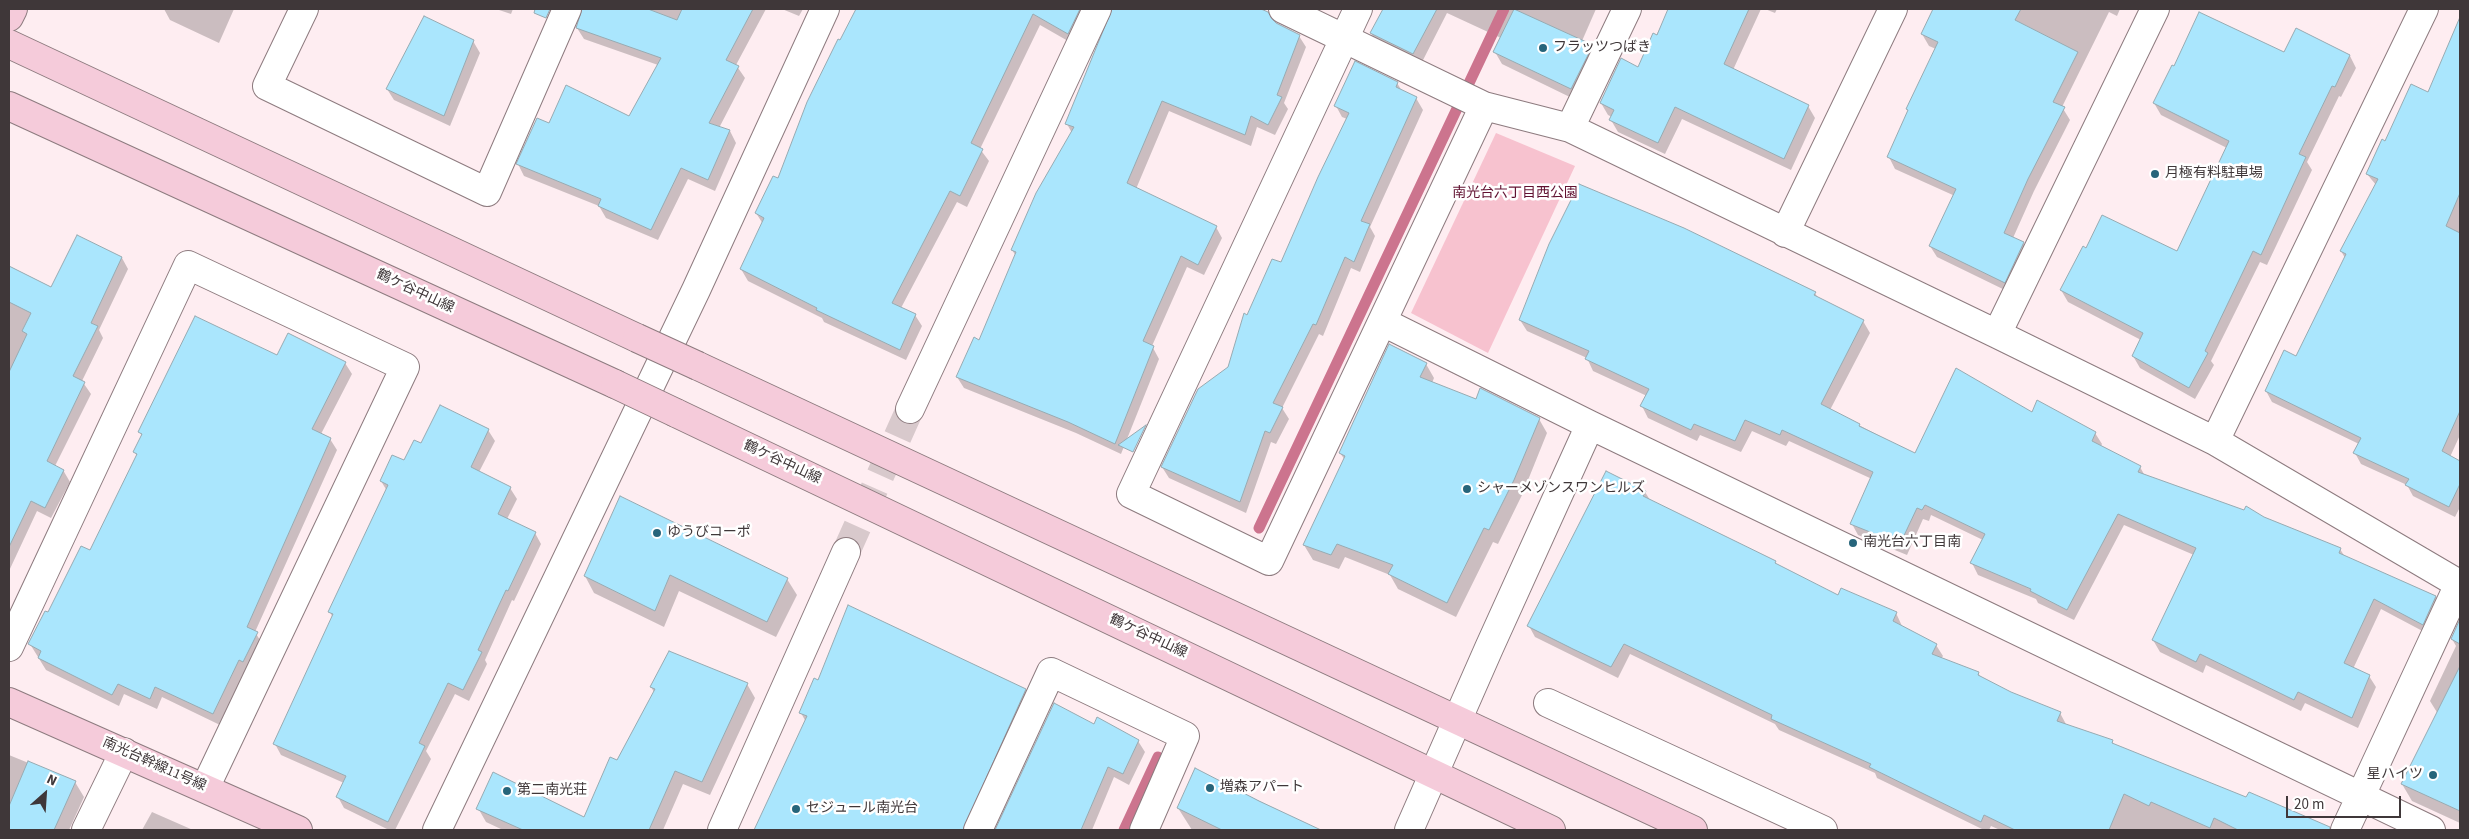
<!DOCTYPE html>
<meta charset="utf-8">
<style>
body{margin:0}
#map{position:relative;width:2469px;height:839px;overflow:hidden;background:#feedf1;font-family:"Source Sans 3",sans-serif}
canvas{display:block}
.frame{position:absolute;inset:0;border:10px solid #3f3739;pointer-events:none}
.north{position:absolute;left:20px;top:769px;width:50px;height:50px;-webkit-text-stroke:4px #fff;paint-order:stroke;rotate:26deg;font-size:14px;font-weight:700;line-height:20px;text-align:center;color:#3f3739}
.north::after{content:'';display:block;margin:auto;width:18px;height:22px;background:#3f3739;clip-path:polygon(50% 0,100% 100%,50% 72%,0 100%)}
.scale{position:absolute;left:2286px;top:796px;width:115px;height:22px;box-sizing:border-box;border:2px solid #3f3739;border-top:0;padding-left:6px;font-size:15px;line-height:18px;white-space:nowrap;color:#3f3739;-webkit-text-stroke:4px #fff;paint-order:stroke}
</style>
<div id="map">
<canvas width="2469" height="839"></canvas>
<div class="frame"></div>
<div class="north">N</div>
<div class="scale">20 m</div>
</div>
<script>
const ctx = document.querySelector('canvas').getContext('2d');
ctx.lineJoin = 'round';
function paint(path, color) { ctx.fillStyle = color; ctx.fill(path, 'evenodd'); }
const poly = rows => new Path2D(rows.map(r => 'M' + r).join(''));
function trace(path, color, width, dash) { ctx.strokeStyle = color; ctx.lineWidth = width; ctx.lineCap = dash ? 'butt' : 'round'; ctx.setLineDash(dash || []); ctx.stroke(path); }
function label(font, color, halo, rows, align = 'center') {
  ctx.font = font + ' "Source Sans 3","Noto Sans JP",sans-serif'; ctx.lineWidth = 5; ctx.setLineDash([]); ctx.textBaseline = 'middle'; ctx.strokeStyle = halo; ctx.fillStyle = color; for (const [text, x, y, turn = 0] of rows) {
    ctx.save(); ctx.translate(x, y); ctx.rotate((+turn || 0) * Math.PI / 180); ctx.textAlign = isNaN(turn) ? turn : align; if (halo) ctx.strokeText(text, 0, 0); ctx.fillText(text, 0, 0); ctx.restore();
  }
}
paint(poly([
 [1496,133,1575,166,1488,353,1411,313]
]), '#f7c2cf');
paint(poly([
 [164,9,234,9,219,43,170,20],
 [496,9,513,9,511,14],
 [583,9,766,9,736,65,745,78,719,128,730,131,736,143,715,191,688,179,658,240,606,218,599,206,524,176,518,164,550,125,629,117,658,65,584,39,577,28],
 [782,9,803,9,799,16],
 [857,9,1093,9,1075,45,1040,25,980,149,989,161,967,207,957,202,901,308,915,315,922,326,906,360,824,322,822,318,748,281,741,269,763,224,756,213,779,180,808,103],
 [1114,9,1259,9,1267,13,1275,24,1299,36,1306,47,1284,103,1288,109,1275,135,1257,127,1251,146,1169,111,1136,189,1216,227,1222,238,1204,275,1187,267,1152,346,1159,359,1121,454,1076,433,964,388,957,377,980,341,1016,256,1012,250,1072,133,1067,124],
 [1384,9,1596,9,1582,41,1592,46,1599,58,1578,101,1502,64,1495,52,1501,38,1447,13,1420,66,1378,46,1371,33],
 [1670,9,1761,9,1733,70,1808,106,1815,118,1791,170,1682,119,1665,154,1618,132,1611,120,1612,117,1608,115,1601,103,1639,68],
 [1765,9,1777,9,1775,13],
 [1935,9,2120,9,2117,16,2109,12,2062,107,2070,120,2034,191,2013,238,2023,243,2030,255,2011,293,1937,257,1930,246,1955,196,1895,169,1889,157,1909,112,1907,109,1936,49,1929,46,1922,34],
 [2460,20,2460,435,2450,457,2460,462,2460,507,2455,517,2413,496,2407,485,2361,464,2355,453,2359,444,2272,402,2266,391,2297,357,2345,258,2341,251,2376,185,2367,174,2386,143,2429,93],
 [2296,30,2350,56,2356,68,2341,97,2339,96,2307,162,2312,170,2267,265,2260,262,2211,361,2214,365,2195,399,2140,368,2133,356,2141,340,2068,302,2061,290,2086,249,2177,253,2227,148,2161,115,2154,103,2284,54],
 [473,41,480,53,450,126,394,100,387,89],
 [1397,83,1402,91,1416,98,1423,110,1370,227,1375,236,1360,272,1351,268,1323,336,1319,334,1282,408,1289,419,1276,444,1271,442,1246,513,1169,478,1162,467,1229,368,1247,316,1281,264,1347,119,1342,117,1336,106],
 [77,236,122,258,128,269,99,330,103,338,82,381,91,394,55,466,63,470,70,482,51,518,37,511,9,571,9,268,52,289],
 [1815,293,1818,298,1863,321,1870,333,1830,410,1916,455,2032,414,2095,433,2102,444,2101,446,2140,467,2145,476,2263,518,2340,549,2345,557,2436,596,2442,608,2430,635,2381,609,2353,669,2369,676,2376,687,2358,728,2305,703,2301,711,2206,665,2203,673,2160,652,2153,640,2194,555,2124,525,2074,620,2038,603,2036,599,1978,575,1972,563,1983,540,1931,515,1929,521,1923,519,1907,555,1858,535,1852,524,1872,479,1789,441,1786,446,1752,431,1741,452,1700,435,1697,441,1648,418,1642,406,1647,396,1593,371,1587,358,1527,331,1520,320],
 [278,357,345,363,352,374,321,434,330,439,337,450,255,632,263,645,250,673,245,671,220,725,162,697,157,709,124,694,119,706,46,670,30,644,91,552,137,457,135,452,142,437,140,432],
 [1426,364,1434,378,1432,383,1476,401,1539,419,1547,433,1522,495,1498,544,1493,542,1456,617,1398,589,1390,575,1345,557,1339,569,1313,560,1304,545,1345,460,1340,453],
 [488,430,495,441,479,472,510,488,517,499,507,519,535,533,541,544,514,601,512,600,485,660,487,664,469,701,455,694,426,751,431,759,395,830,389,830,344,808,338,797,344,783,281,755,275,744,333,618,330,612,387,491,381,481,422,445],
 [1645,492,1650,500,1775,562,1777,565,1838,597,1896,613,1902,626,1936,645,1943,656,1941,659,1978,673,1981,677,2011,693,2060,713,2067,726,2112,741,2115,746,2329,830,2000,830,1991,826,1989,830,1984,830,1877,778,1875,773,1779,730,1775,724,1630,654,1618,678,1535,637,1529,626],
 [621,498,787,579,797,595,776,637,679,591,664,627,594,593,585,576],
 [2460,622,2460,823,2412,801,2402,784,2438,714,2430,701,2456,646,2452,639],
 [669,652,747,684,755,698,710,795,683,784,663,830,503,830,486,822,478,808,585,819,654,692,651,687],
 [1025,690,1033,704,975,830,937,830,929,826,927,830,756,830,806,722,801,713],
 [1055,705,1095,726,1138,741,1145,752,1129,785,1114,777,1092,830,996,830],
 [9,755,75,782,84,797,69,830,9,830],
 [1196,770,1319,830,1192,830,1178,808],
 [152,812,193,830,142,830]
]), '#0003');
trace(poly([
 [1259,528,1504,9],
 [1124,830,1158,757]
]), '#cc748e', 11);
const building = poly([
 [535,9,550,9,546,18,534,13,535,9],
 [582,9,648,9,677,20,682,9,753,9,726,60,739,66,709,123,730,130,708,180,681,168,651,230,598,206,601,199,516,164,537,118,549,123,566,85,629,116,661,58,576,28,582,9],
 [856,9,1080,9,1068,34,1033,14,971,143,983,149,960,196,950,191,892,303,916,314,900,350,816,310,817,308,740,269,764,218,755,213,773,176,778,178,807,102,838,39,840,40,856,9],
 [1112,9,1261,9,1268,12,1276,23,1300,35,1277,95,1282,97,1268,125,1251,116,1245,135,1162,101,1127,183,1217,226,1198,265,1181,256,1143,341,1154,346,1115,444,1068,422,956,377,974,337,979,340,1016,252,1011,250,1036,193,1074,127,1065,124,1112,9],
 [1383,9,1437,9,1413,54,1370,33,1383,9],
 [1514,9,1593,45,1571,89,1493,52,1514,9],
 [1668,9,1749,9,1724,64,1809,105,1784,159,1675,107,1658,143,1609,120,1614,110,1600,103,1621,58,1638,67,1653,33,1657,35,1668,9],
 [1933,9,2021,9,2015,20,2078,52,2053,102,2065,107,2028,179,2004,233,2024,242,2005,283,1929,246,1956,189,1887,157,1908,110,1906,109,1938,42,1921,34,1933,9],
 [2199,12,2284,52,2296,28,2350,55,2335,87,2332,86,2299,154,2306,157,2261,255,2253,251,2205,351,2208,353,2189,388,2132,356,2143,333,2060,290,2083,246,2086,248,2102,215,2177,251,2229,141,2153,103,2172,65,2174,66,2199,12],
 [424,16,474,40,444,116,386,89,424,16],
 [2460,17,2460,193,2446,226,2460,233,2460,411,2442,451,2460,461,2460,484,2449,507,2405,485,2409,479,2353,453,2361,438,2265,391,2284,350,2296,356,2346,254,2340,251,2378,179,2366,174,2382,139,2385,141,2411,84,2428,92,2460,17],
 [1355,61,1398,82,1396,87,1417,97,1361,221,1370,224,1354,262,1345,257,1316,325,1313,324,1273,403,1283,407,1270,433,1265,431,1240,502,1161,467,1198,389,1228,367,1244,313,1247,315,1272,259,1281,262,1318,177,1349,113,1334,106,1355,61],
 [1579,184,1684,228,1816,292,1814,295,1864,320,1821,404,1860,424,1859,426,1915,453,1956,368,2032,412,2037,400,2096,432,2092,441,2141,466,2138,472,2244,510,2246,506,2264,517,2341,548,2339,553,2436,596,2423,625,2374,599,2344,663,2370,675,2352,718,2298,692,2294,700,2200,654,2196,662,2152,640,2196,548,2118,514,2067,610,2030,591,2031,589,1970,563,1985,534,1925,505,1922,510,1917,508,1900,544,1850,524,1873,472,1782,430,1780,435,1745,420,1735,441,1694,424,1691,430,1640,406,1649,389,1585,359,1589,351,1519,320,1549,244,1579,184],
 [77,235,122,257,91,323,98,326,73,376,85,382,47,461,64,470,45,508,31,501,9,547,9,372,27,334,22,331,31,313,9,302,9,266,51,287,77,235],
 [195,316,277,355,288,333,346,362,312,429,331,438,247,627,258,632,243,662,239,660,213,714,155,687,150,699,118,684,112,695,38,658,41,651,28,644,45,611,48,612,81,546,90,550,137,454,133,452,142,434,138,432,195,316],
 [1389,344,1427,363,1420,377,1476,399,1480,388,1540,418,1514,480,1489,530,1484,528,1447,603,1388,574,1393,565,1337,544,1331,555,1303,545,1345,456,1339,453,1389,344],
 [440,405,489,429,471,467,511,487,498,514,536,532,508,591,506,590,478,650,482,652,463,690,448,683,419,743,425,746,388,822,336,797,346,776,273,744,333,614,328,612,388,485,380,481,392,455,404,460,414,440,421,443,440,405],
 [1146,425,1133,452,1118,445,1146,425],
 [1606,471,1646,491,1643,496,1776,561,1775,563,1838,595,1841,588,1897,612,1893,621,1937,644,1932,654,1979,672,1978,675,2011,692,2061,712,2057,721,2113,740,2112,743,2246,797,2249,792,2330,827,2330,830,2238,830,2214,818,2210,828,2151,802,2149,806,2124,794,2109,830,2015,830,1984,815,1981,822,1869,767,1871,764,1771,719,1772,715,1624,644,1611,667,1573,649,1527,626,1606,471],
 [620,496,788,578,767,622,670,575,655,611,584,576,620,496],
 [848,605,1026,689,963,830,754,830,807,716,799,713,814,678,818,680,848,605],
 [2460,619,2460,644,2451,639,2460,619],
 [669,651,748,683,702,782,675,771,649,830,523,830,476,809,493,772,584,817,610,757,617,760,655,689,650,687,669,651],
 [2460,666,2460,811,2401,784,2460,666],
 [1054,703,1094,724,1097,717,1139,740,1123,774,1108,767,1081,830,995,830,1054,703],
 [28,761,76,781,54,830,9,830,9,806,28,761],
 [1195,768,1259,801,1321,830,1222,830,1177,808,1195,768]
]);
paint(building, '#aae6fd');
trace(building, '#97aab1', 1);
trace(poly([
 [846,552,910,409]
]), '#d8c9cc', 28, [28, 14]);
const street = poly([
 [304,9,267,86,487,192,567,9],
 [1283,9,1484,106,1570,128,1997,334,2215,441,2459,584],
 [1358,9,1131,494,1269,561,1484,106],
 [1570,128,1627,9],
 [1785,233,1893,9],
 [1383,322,1590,425,2431,830],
 [1997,334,2155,9],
 [910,409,1097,9],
 [2215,441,2424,9],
 [9,647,188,265,405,367,205,788],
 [1548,703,1823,830],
 [86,830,124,752],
 [437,830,696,290,825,9],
 [722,830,846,552],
 [978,830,1051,672,1185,736,1144,830],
 [1409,830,1489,648,1590,425],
 [2345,830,2460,582]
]);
const secondary = poly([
 [9,17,13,9],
 [9,44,637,338],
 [9,106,615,384],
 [698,366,1693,830],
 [676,413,1551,830],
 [9,702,298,830]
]);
trace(street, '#8d7b7f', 30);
trace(secondary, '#8d7b7f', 30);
trace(street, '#fff', 28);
trace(secondary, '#f5cbda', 28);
const secondaryBridge = poly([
 [637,338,698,366],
 [615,384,676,413]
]);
trace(secondaryBridge, '#8d7b7f', 30, []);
trace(secondaryBridge, '#f5cbda', 28);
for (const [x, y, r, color] of [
 [1543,48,5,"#26657b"],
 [2155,174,5,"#26657b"],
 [1467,489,5,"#26657b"],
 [657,533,5,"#26657b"],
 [1853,543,5,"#26657b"],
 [2433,775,5,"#26657b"],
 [1210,788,5,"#26657b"],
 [507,791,5,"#26657b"],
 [796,809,5,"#26657b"]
]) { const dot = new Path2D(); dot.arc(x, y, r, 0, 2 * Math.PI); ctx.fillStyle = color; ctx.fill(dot); trace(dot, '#fff', 2); }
label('14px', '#3f3739', '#fff', [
 ["フラッツつばき",1553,48],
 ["月極有料駐車場",2165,174],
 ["シャーメゾンスワンヒルズ",1477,489],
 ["ゆうびコーポ",667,533],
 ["南光台六丁目南",1863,543],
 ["星ハイツ",2423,775,"right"],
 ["増森アパート",1220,788],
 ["第二南光荘",517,791],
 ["セジュール南光台",806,809]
], 'left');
label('14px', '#611131', '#fff', [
 ["南光台六丁目西公園",1515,194]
]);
label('14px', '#3f3739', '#fff', [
 ["鶴ケ谷中山線",415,292,25],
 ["鶴ケ谷中山線",782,463,25],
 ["鶴ケ谷中山線",1148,637,25],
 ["南光台幹線11号線",154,765,24]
]);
</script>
